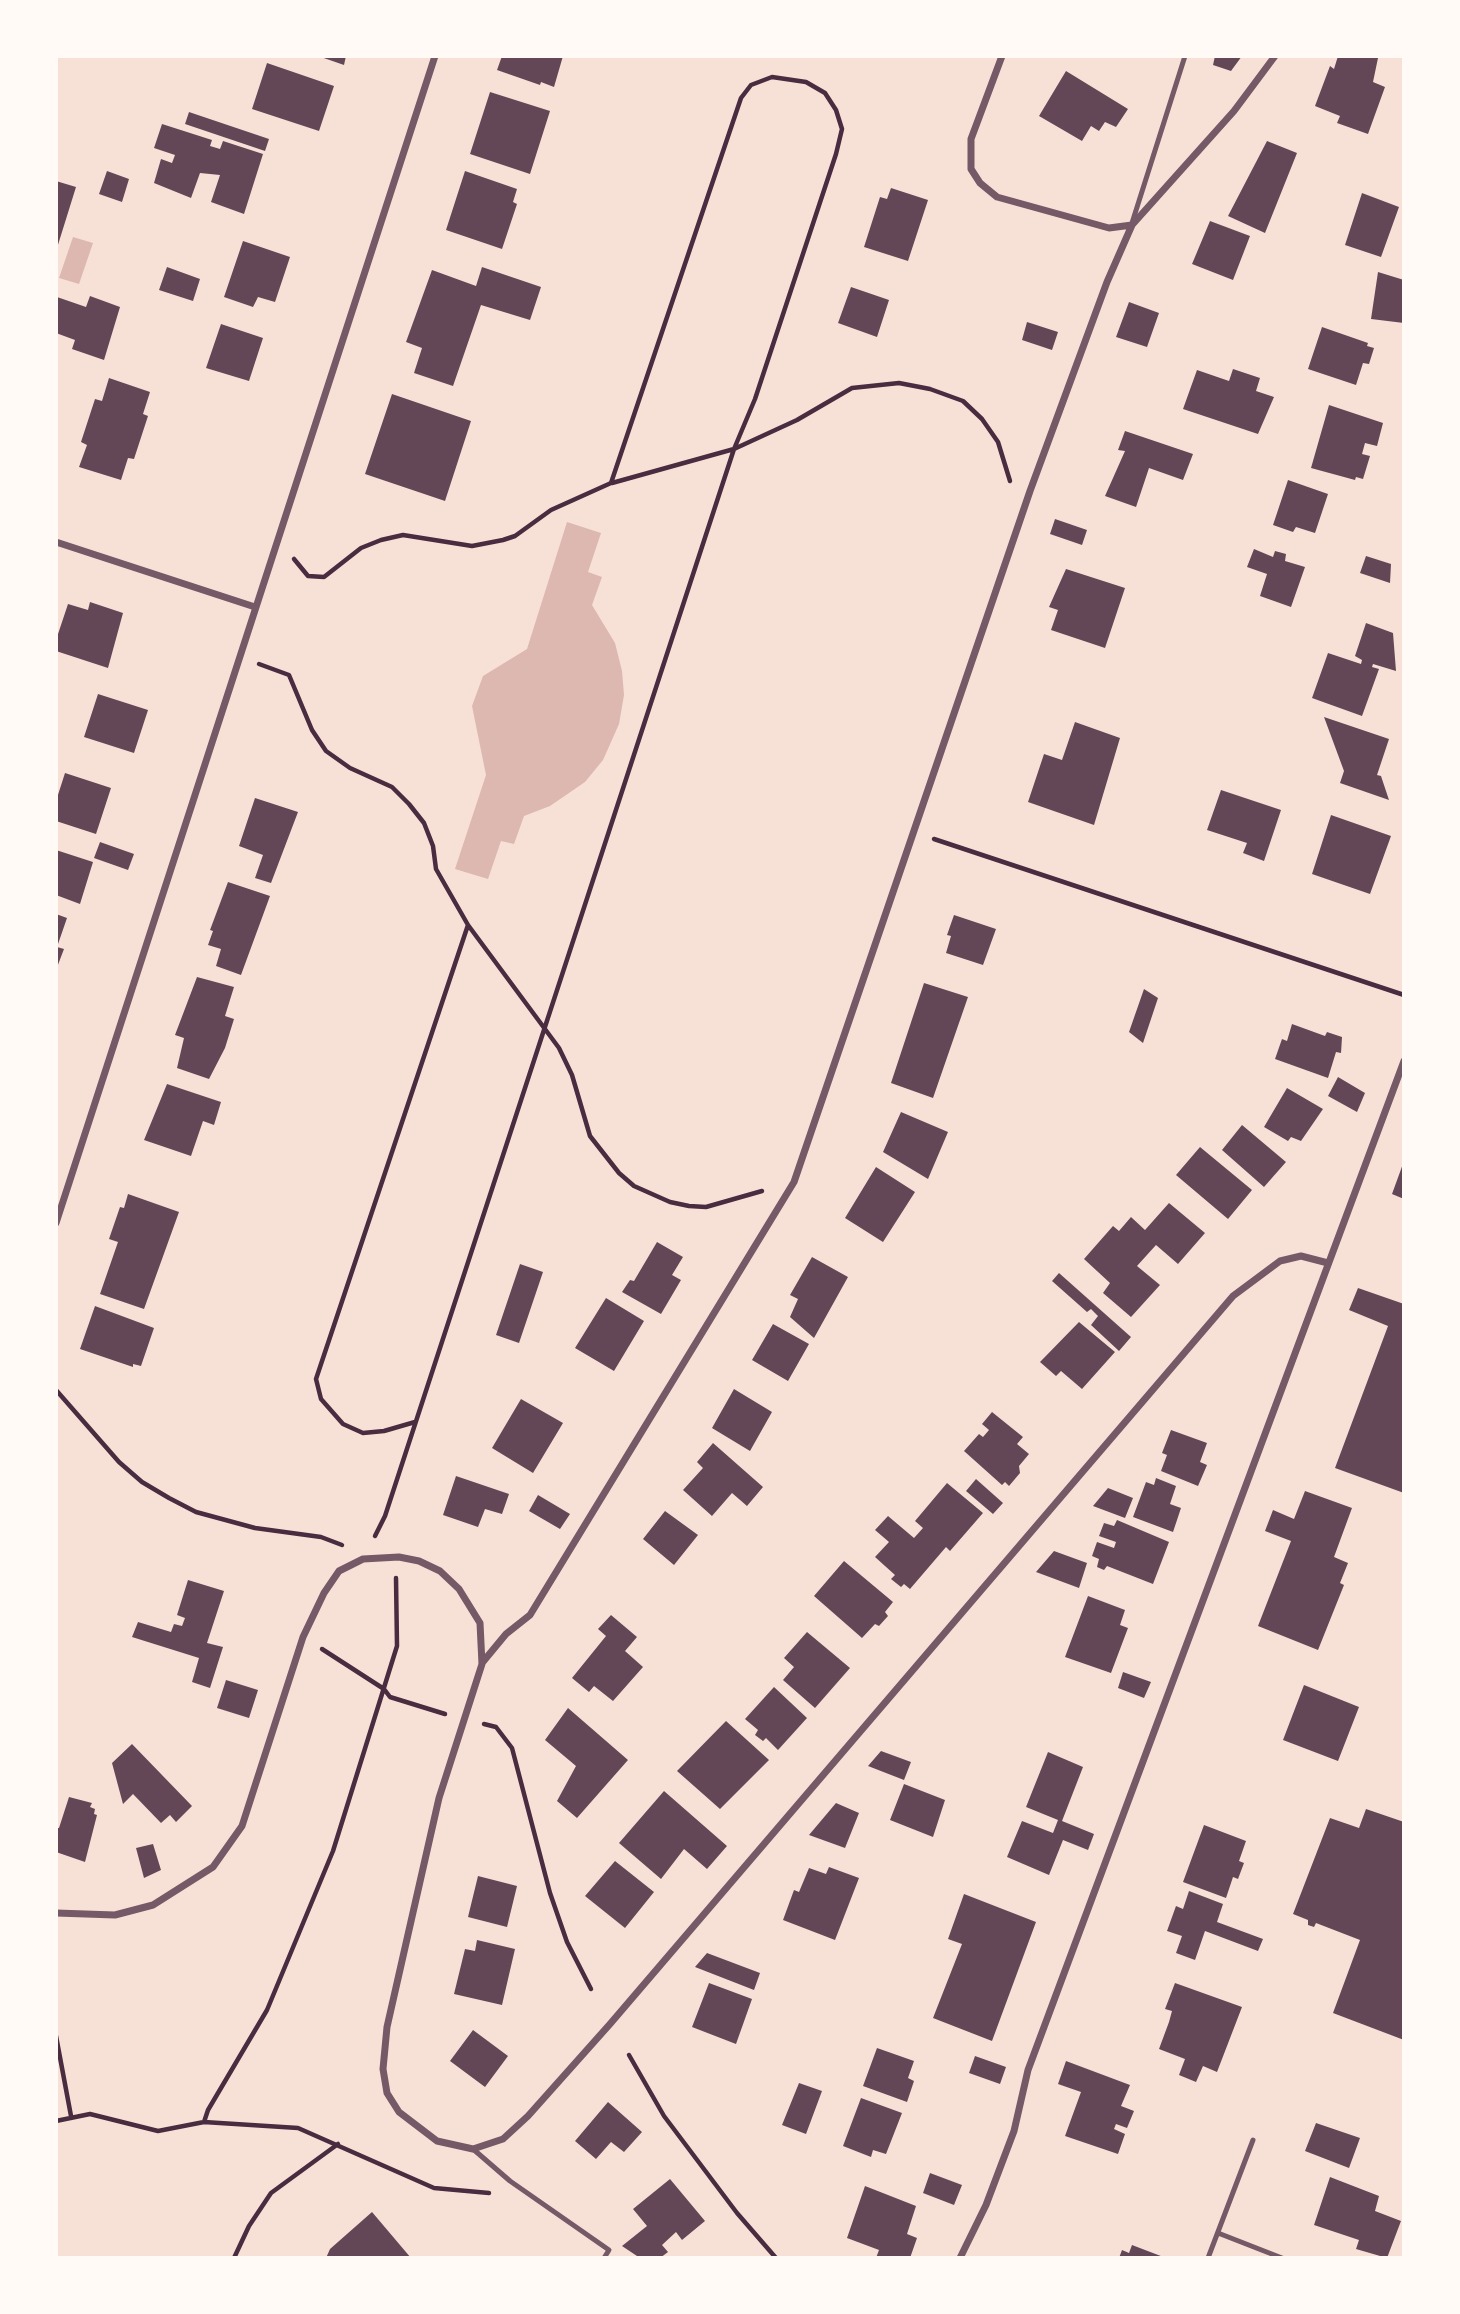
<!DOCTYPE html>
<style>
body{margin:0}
#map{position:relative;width:1460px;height:2314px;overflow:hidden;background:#f7e1d7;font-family:Rubik,sans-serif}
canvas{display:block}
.frame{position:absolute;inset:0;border:58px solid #fffaf5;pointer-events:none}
</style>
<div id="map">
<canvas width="1460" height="2314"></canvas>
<div class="frame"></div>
</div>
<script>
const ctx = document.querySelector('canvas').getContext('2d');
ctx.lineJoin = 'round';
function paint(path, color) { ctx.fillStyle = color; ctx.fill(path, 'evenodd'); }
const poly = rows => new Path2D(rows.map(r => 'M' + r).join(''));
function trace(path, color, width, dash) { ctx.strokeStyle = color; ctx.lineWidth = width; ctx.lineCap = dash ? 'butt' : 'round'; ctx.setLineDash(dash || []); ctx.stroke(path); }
paint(poly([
 [73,237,93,243,79,284,59,278],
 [567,522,601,533,588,572,602,577,592,605,615,643,622,671,624,695,619,724,603,760,585,782,550,806,524,816,514,844,501,841,488,879,455,869,486,775,472,706,483,676,527,649]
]), '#dcb8b0');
paint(poly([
 [318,56,346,56,344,65],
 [502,56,563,56,554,87,541,82,540,85,497,70],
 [1215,56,1242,56,1231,71,1213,65],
 [1338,56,1378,58,1373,82,1385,87,1368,134,1337,123,1340,116,1315,106,1330,66,1334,69],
 [267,63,334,86,319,131,252,109],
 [1066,71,1128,109,1116,127,1105,122,1099,131,1091,126,1082,141,1039,116],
 [490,92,550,111,530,174,470,154],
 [189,112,269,139,265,151,185,124],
 [162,124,212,140,210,146,220,149,223,141,263,154,244,214,211,202,220,175,200,173,191,198,154,183,161,159,172,163,175,155,154,148],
 [1267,141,1297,153,1265,233,1228,216],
 [107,171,129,179,122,202,99,194],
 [465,171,517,189,513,202,517,204,502,249,446,230],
 [56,181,76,187,57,248,56,248],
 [891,188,928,200,908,261,864,247,880,197,887,199],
 [1362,193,1399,207,1381,257,1345,245],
 [1210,221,1250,236,1233,280,1192,264],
 [243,241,290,257,275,302,258,297,253,307,224,297],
 [167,267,200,279,193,301,159,290],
 [482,267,541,287,530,320,481,305,453,386,414,373,422,348,406,342,432,270,476,286],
 [1378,272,1404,280,1404,323,1371,319],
 [851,287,889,300,877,337,838,323],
 [90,296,120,307,104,360,72,349,75,340,56,333,57,297,86,307],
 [1129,302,1159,313,1147,347,1116,337],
 [1027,322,1058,332,1052,350,1022,340],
 [221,324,263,338,249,381,206,368],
 [1322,327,1368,343,1367,346,1374,348,1369,364,1363,363,1356,385,1308,369],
 [1233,369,1260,378,1256,391,1274,397,1258,434,1183,409,1197,370,1229,381],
 [109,378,150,392,143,414,148,416,134,459,128,458,121,480,79,467,87,445,81,442,95,399,102,401],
 [392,394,471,421,445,501,365,474],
 [1329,405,1383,423,1377,446,1365,443,1362,454,1370,456,1363,479,1356,477,1355,480,1311,468],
 [1125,431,1193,454,1183,480,1149,468,1136,507,1105,496,1125,451,1118,450],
 [1288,480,1328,494,1315,533,1296,527,1293,532,1273,525],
 [1055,519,1087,530,1082,545,1050,534],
 [1254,549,1273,557,1275,551,1286,554,1285,561,1305,567,1291,607,1260,596,1267,574,1247,567],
 [1366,556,1391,564,1390,583,1360,573],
 [1066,569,1125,588,1105,648,1051,630,1058,610,1049,607],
 [90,602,123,613,108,668,56,651,56,640,68,604,88,610],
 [1366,623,1393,633,1396,671,1373,664,1372,667,1379,669,1362,716,1312,698,1328,653,1361,664,1362,660,1355,656],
 [98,694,148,710,134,753,84,737],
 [1324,717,1389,739,1377,775,1381,776,1389,800,1340,783,1344,771],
 [1075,722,1120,738,1094,825,1028,802,1044,754,1062,760],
 [65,773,111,788,96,834,56,821,56,801],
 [1221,790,1281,810,1264,861,1243,853,1247,843,1207,830],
 [255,798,298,812,271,883,255,878,263,855,239,846],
 [1331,815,1391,836,1370,894,1312,874],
 [100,842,134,854,128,870,94,858],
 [56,850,93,862,80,904,56,895],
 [228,882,270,896,241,975,216,966,221,949,208,945,213,931,210,930],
 [56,914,67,918,57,947,64,949,56,970],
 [954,915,996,929,983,965,946,953,951,936,947,935],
 [197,977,234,987,225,1016,234,1019,225,1048,209,1079,177,1068,184,1038,175,1035],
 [924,983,968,997,933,1098,891,1083],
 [1144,989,1158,998,1143,1043,1129,1032],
 [1292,1024,1325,1036,1327,1032,1342,1037,1341,1053,1336,1052,1328,1078,1275,1059,1282,1039,1287,1041],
 [1338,1077,1365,1093,1357,1112,1328,1096],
 [167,1084,221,1102,214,1125,203,1121,191,1156,144,1140],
 [1287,1088,1323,1109,1301,1141,1291,1137,1288,1141,1264,1127],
 [901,1112,948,1132,928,1179,883,1152],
 [1242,1125,1286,1162,1264,1187,1222,1150],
 [1200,1147,1252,1190,1228,1219,1176,1175],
 [1404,1161,1404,1199,1392,1194],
 [876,1167,915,1192,883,1242,845,1218],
 [128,1194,179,1212,144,1309,100,1294,118,1242,109,1239,120,1207,124,1208],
 [1169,1203,1205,1233,1178,1264,1156,1245,1137,1266,1160,1285,1131,1317,1103,1293,1110,1283,1084,1259,1113,1226,1119,1231,1131,1217,1145,1230],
 [657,1242,683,1257,672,1275,681,1280,661,1314,622,1292,630,1280,634,1281],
 [812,1257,848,1277,814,1338,790,1317,798,1299,790,1295],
 [520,1264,543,1272,519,1343,496,1335],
 [1059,1273,1131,1337,1119,1351,1091,1325,1098,1316,1091,1309,1087,1312,1052,1281],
 [1358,1288,1404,1304,1404,1493,1335,1468,1388,1326,1349,1310],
 [606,1298,644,1321,614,1371,575,1348],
 [95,1306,154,1328,141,1366,133,1364,133,1367,80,1349],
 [1079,1322,1115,1352,1082,1389,1061,1371,1056,1376,1040,1362],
 [773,1324,809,1344,788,1381,752,1360],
 [734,1389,772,1412,750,1451,712,1428],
 [521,1399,563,1423,533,1473,492,1448],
 [992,1412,1023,1437,1017,1444,1029,1454,1019,1466,1020,1473,1009,1486,1005,1482,1002,1485,964,1451,979,1434,983,1437,989,1430,982,1424],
 [1171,1430,1207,1443,1200,1462,1207,1465,1198,1486,1161,1471,1167,1455,1162,1453],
 [713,1443,763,1487,747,1506,732,1493,712,1516,683,1490,703,1468,697,1462],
 [456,1476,509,1494,502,1514,485,1509,478,1527,443,1515],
 [1156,1478,1176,1486,1170,1504,1181,1508,1173,1532,1133,1517,1146,1482,1154,1485],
 [976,1479,1003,1503,993,1514,966,1491],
 [947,1483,983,1513,950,1551,946,1547,910,1589,904,1584,901,1587,891,1579,895,1575,875,1557,889,1542,875,1530,888,1516,914,1538,923,1528,915,1521],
 [1108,1488,1133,1498,1125,1518,1093,1506],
 [1305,1491,1352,1508,1334,1557,1348,1563,1340,1583,1344,1585,1318,1650,1258,1626,1291,1541,1265,1531,1273,1510,1294,1519],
 [538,1495,570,1514,560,1529,529,1511],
 [665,1511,698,1535,674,1565,643,1539],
 [1117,1520,1169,1542,1153,1584,1107,1566,1104,1570,1097,1567,1099,1559,1092,1556,1097,1542,1114,1548,1116,1542,1099,1536,1104,1523,1114,1526],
 [1054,1551,1087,1563,1079,1588,1036,1572],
 [844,1561,893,1602,885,1612,888,1616,879,1626,875,1624,862,1638,814,1596],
 [188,1580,224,1591,207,1643,223,1647,210,1688,192,1682,199,1658,132,1637,138,1622,171,1632,174,1624,182,1626,185,1618,177,1615],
 [1088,1596,1125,1610,1120,1625,1128,1628,1111,1673,1065,1657],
 [611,1615,637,1637,625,1651,643,1667,613,1701,594,1686,589,1692,572,1678,606,1636,598,1629],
 [807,1632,850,1668,815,1708,783,1680,794,1667,784,1658],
 [1123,1672,1151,1682,1144,1698,1118,1688],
 [226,1680,258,1690,249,1718,217,1708],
 [1304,1685,1359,1707,1338,1761,1283,1740],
 [774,1687,807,1718,778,1750,766,1738,763,1741,755,1735,758,1730,745,1719],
 [568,1708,628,1760,577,1818,557,1801,576,1766,545,1740],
 [726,1721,769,1760,720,1809,677,1771],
 [132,1744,192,1806,176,1822,170,1815,161,1823,133,1794,123,1804,112,1763],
 [881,1751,911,1762,904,1780,868,1766],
 [1048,1752,1083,1767,1062,1821,1094,1834,1088,1850,1063,1840,1049,1875,1007,1857,1022,1821,1053,1833,1058,1820,1026,1807],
 [904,1784,945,1800,933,1837,890,1820],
 [664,1791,727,1846,707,1869,684,1849,661,1879,619,1843],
 [69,1797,92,1803,90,1807,95,1809,94,1814,97,1815,85,1862,56,1852,56,1828,59,1828],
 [836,1803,859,1813,845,1848,809,1835],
 [1366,1809,1404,1822,1404,2040,1333,2013,1360,1940,1316,1923,1314,1927,1308,1925,1308,1920,1293,1914,1330,1818,1359,1828],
 [1204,1825,1246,1841,1239,1861,1244,1863,1238,1879,1233,1877,1226,1898,1183,1882],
 [153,1844,161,1870,144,1878,136,1848],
 [615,1861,654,1892,625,1928,585,1896],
 [829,1867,859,1878,835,1940,783,1920,794,1890,799,1892,809,1868,826,1874],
 [478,1876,517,1886,507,1927,468,1917],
 [1189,1891,1223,1904,1217,1922,1263,1939,1258,1951,1205,1931,1195,1960,1176,1953,1182,1936,1167,1931,1176,1906,1183,1909],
 [964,1894,1036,1922,992,2041,933,2018,962,1944,948,1939],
 [477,1940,515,1949,502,2005,454,1994,465,1949,475,1951],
 [707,1953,760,1973,754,1990,695,1967],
 [709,1983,752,1999,736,2044,692,2027],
 [1175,1983,1242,2007,1217,2072,1203,2066,1196,2082,1179,2075,1185,2059,1159,2049,1169,2022,1172,2011,1165,2009],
 [473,2030,508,2056,485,2087,450,2061],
 [877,2048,914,2061,908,2078,914,2081,907,2102,863,2086],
 [975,2056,1006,2067,1000,2084,969,2073],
 [1066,2061,1130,2085,1121,2106,1134,2111,1127,2128,1116,2124,1114,2129,1125,2134,1118,2154,1065,2136,1081,2092,1058,2084],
 [799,2083,822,2091,806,2134,782,2125],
 [861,2098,902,2113,886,2154,873,2150,871,2157,843,2146],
 [608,2102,642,2132,624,2152,611,2142,596,2159,575,2141],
 [1316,2123,1360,2138,1349,2168,1305,2151],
 [930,2173,962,2185,954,2205,923,2193],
 [1330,2177,1379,2196,1375,2211,1401,2221,1387,2258,1356,2249,1359,2240,1314,2225],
 [670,2179,705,2221,682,2240,676,2232,662,2245,668,2252,660,2258,640,2258,622,2246,647,2226,633,2209],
 [865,2186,916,2206,907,2234,917,2238,910,2258,876,2258,879,2250,847,2238],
 [372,2212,411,2258,326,2258,330,2249],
 [1132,2245,1166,2258,1119,2258,1122,2250,1129,2253]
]), '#644757');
trace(poly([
 [612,483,734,449,797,420,852,388,899,383,930,389,963,401,982,419,998,442,1010,481],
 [294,559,308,576,324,577,361,548,381,540,403,535,472,546,503,540,515,536,551,510,611,483,741,98,751,85,772,77,806,82,825,93,836,110,842,129,836,154,755,399,734,449,385,1516,375,1536],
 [259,664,289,675,312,730,326,751,350,768,392,787,409,804,424,823,433,846,436,869,468,925,316,1379,321,1399,343,1424,363,1433,384,1431,415,1422],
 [934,839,1404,995],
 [468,925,559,1048,572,1075,590,1136,619,1173,634,1186,670,1202,689,1206,706,1207,762,1191],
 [56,1390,119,1462,142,1482,169,1498,196,1512,255,1528,321,1537,342,1545],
 [322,1649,384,1689,390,1697,445,1714],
 [484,1724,496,1727,512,1748,550,1893,567,1942,591,1989],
 [56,2036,71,2116],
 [629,2055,664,2116,737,2213,776,2258],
 [56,2121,90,2114,158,2131,204,2122,298,2128,434,2188,489,2193],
 [204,2122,208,2110,267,2010,333,1851,397,1646,396,1578],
 [234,2258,249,2226,271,2193,338,2144]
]), '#4a2c40', 4.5);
trace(poly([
 [1132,223,1185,56],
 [473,2149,510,2181,609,2250,604,2258],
 [1218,2233,1282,2258],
 [1208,2258,1253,2140]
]), '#755966', 5);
trace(poly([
 [1002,56,971,139,971,169,980,183,997,197,1109,228,1132,225,1234,111,1275,56],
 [56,542,255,607],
 [56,1223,435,56],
 [482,1663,506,1634,530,1615,794,1182,1030,491,1107,282,1132,225],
 [56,1913,115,1915,153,1905,213,1867,242,1826,303,1637,324,1593,339,1571,363,1559,399,1557,419,1561,440,1571,459,1589,480,1623,482,1664,439,1798,387,2027,383,2069,387,2093,399,2112,437,2141,473,2149,503,2139,528,2116,610,2024,1233,1296,1280,1261,1301,1256,1328,1263],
 [960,2258,986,2205,1014,2131,1028,2070,1404,1061]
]), '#755966', 7);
</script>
